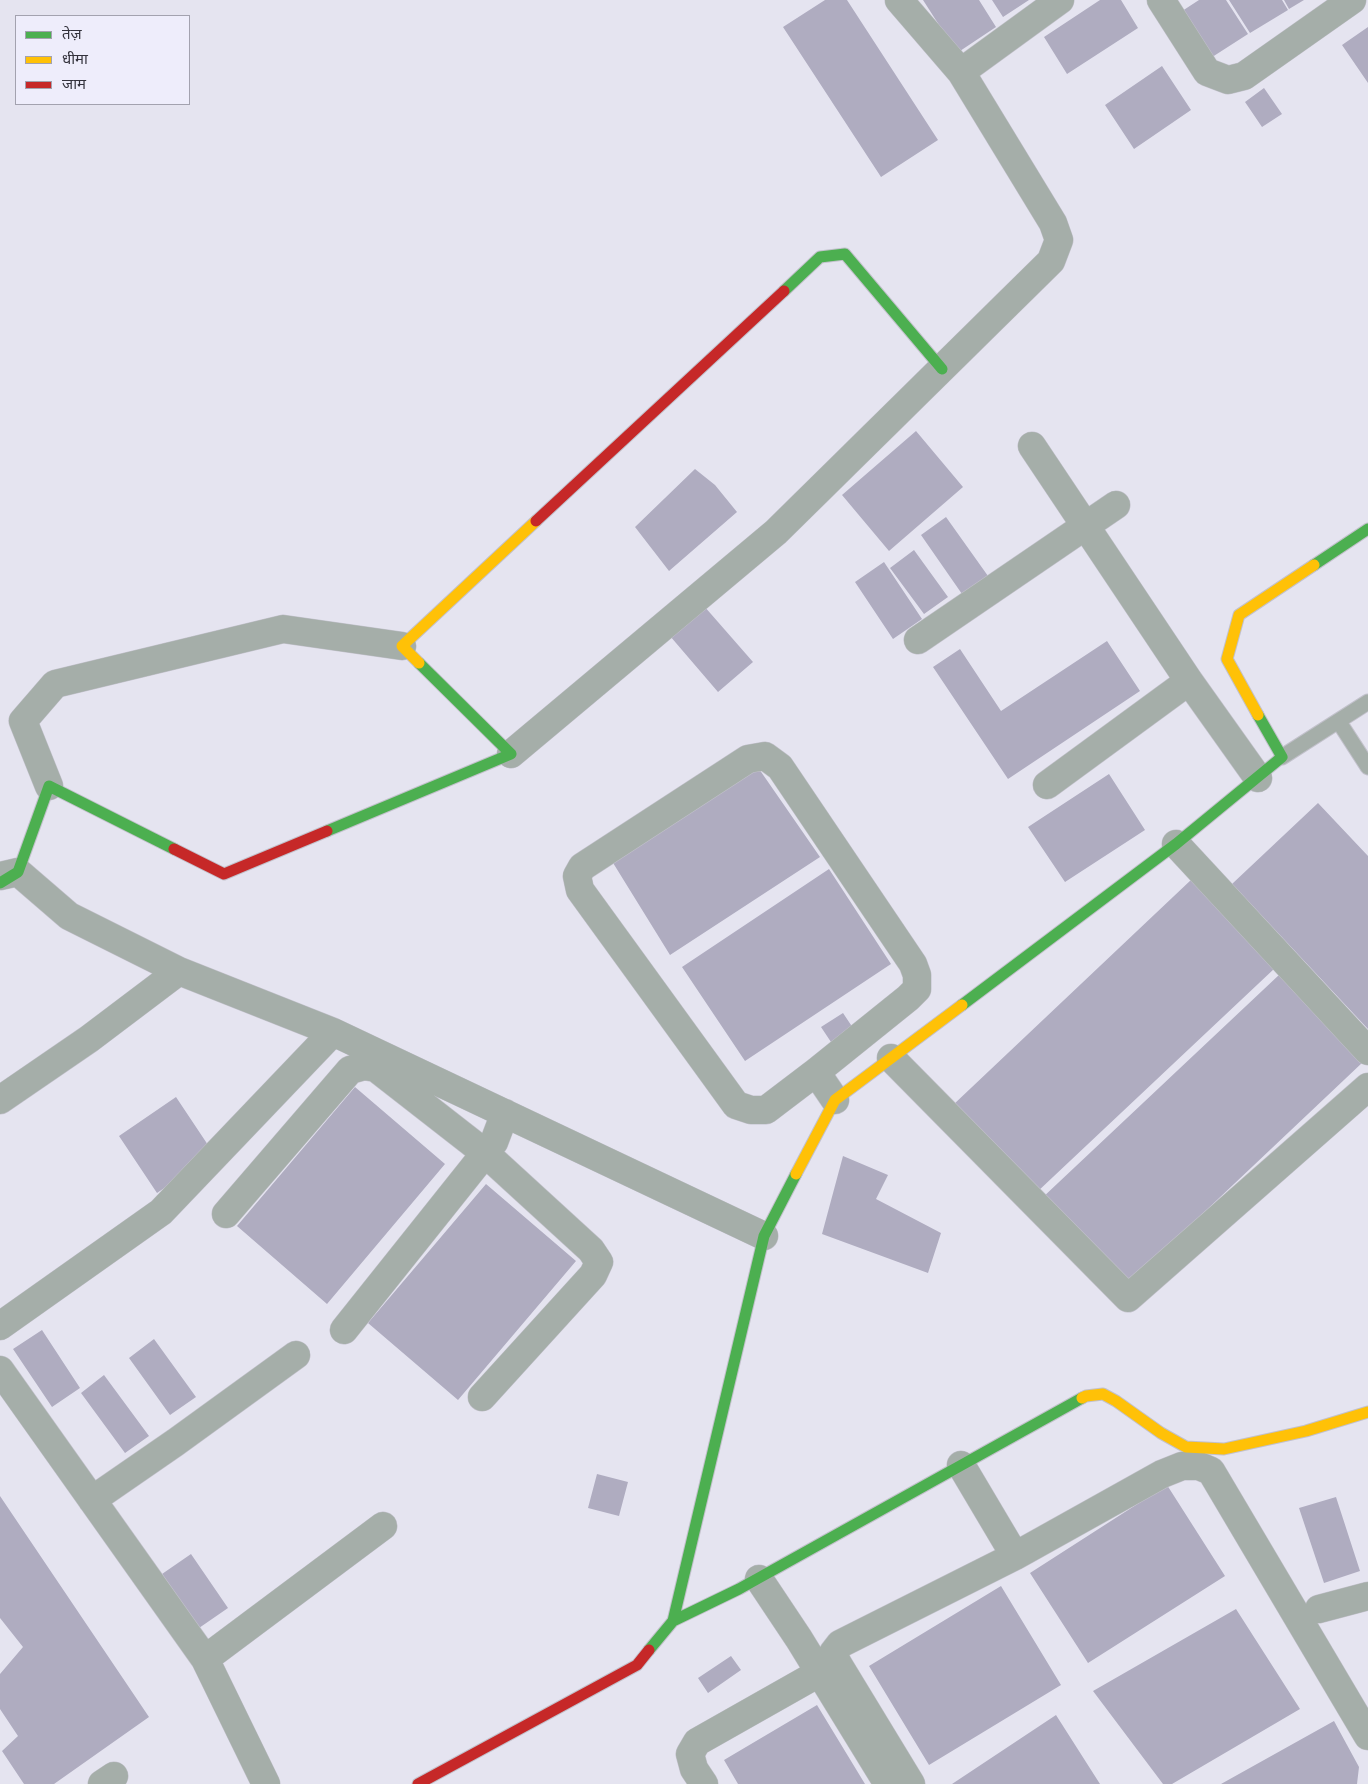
<!DOCTYPE html>
<meta charset="utf-8">
<style>
body{margin:0}
#map{position:relative;width:1368px;height:1784px;overflow:hidden;background:#e5e4f0;font-family:Commissioner,"Noto Sans Devanagari",sans-serif}
canvas{display:block}
.legend{position:absolute;left:15px;top:15px;width:175px;height:90px;box-sizing:border-box;background:#eeedfb;border:1px solid #a3a2af;margin:0;padding:6px 9px;list-style:none;font-size:15px;color:#33323c}
.legend li{display:flex;align-items:center;gap:10px;height:25px}
.legend b{width:25px;border:1px solid #a3a2af}
</style>
<div id="map">
<canvas width="1368" height="1784"></canvas>
<ul class="legend">
<li><b style="height:6px;background:#4caf50"></b>तेज़</li>
<li><b style="height:6px;background:#ffc107"></b>धीमा</li>
<li><b style="height:6px;background:#c62828"></b>जाम</li>
</ul>
</div>
<script>
const ctx = document.querySelector('canvas').getContext('2d');
ctx.lineJoin = 'round';
function paint(path, color) { ctx.fillStyle = color; ctx.fill(path, 'evenodd'); }
const poly = rows => new Path2D(rows.map(r => 'M' + r).join(''));
function trace(path, color, width, dash) { ctx.strokeStyle = color; ctx.lineWidth = width; ctx.lineCap = dash ? 'butt' : 'round'; ctx.setLineDash(dash || []); ctx.stroke(path); }
paint(poly([
 [825,0,847,0,938,140,881,177,783,27],
 [923,0,979,0,996,27,957,53],
 [992,0,1029,0,1003,17],
 [1100,0,1121,0,1138,28,1067,74,1044,37],
 [1199,0,1226,0,1248,34,1206,61,1176,15],
 [1229,0,1282,0,1288,10,1250,33],
 [1284,0,1304,0,1289,9],
 [1368,27,1368,83,1342,45],
 [1162,66,1191,110,1134,149,1105,105],
 [1264,88,1282,114,1262,127,1245,102],
 [916,431,963,487,889,551,842,495],
 [695,469,715,485,737,512,669,571,635,527],
 [946,517,988,576,962,594,921,535],
 [914,550,948,597,924,614,890,568],
 [884,562,922,619,893,639,855,582],
 [704,606,753,662,718,692,670,636],
 [1107,641,1140,691,1008,779,933,667,960,649,1001,711],
 [757,766,820,857,670,955,610,858],
 [1109,774,1145,830,1065,882,1028,827],
 [1318,803,1368,856,1368,1029,1232,884],
 [829,869,891,964,745,1061,682,967],
 [1192,879,1275,968,1036,1193,953,1105],
 [1280,974,1363,1062,1124,1288,1041,1199],
 [843,1013,855,1031,833,1045,821,1027],
 [355,1087,445,1164,327,1304,237,1226],
 [176,1097,214,1154,157,1193,119,1136],
 [843,1156,888,1175,876,1199,941,1233,928,1273,822,1234],
 [486,1184,576,1261,458,1400,368,1323],
 [42,1330,80,1388,52,1407,13,1349],
 [154,1339,196,1397,170,1415,129,1358],
 [104,1375,149,1436,125,1453,81,1393],
 [597,1474,628,1482,619,1516,588,1508],
 [1167,1485,1225,1576,1088,1663,1030,1573],
 [0,1496,149,1717,54,1784,24,1784,2,1751,18,1736,0,1709,0,1674,23,1647,0,1618],
 [1336,1497,1360,1571,1324,1583,1299,1508],
 [191,1554,228,1608,199,1628,162,1574],
 [1001,1586,1061,1685,929,1765,869,1666],
 [1236,1609,1300,1709,1172,1784,1163,1784,1093,1691],
 [731,1656,741,1670,708,1693,698,1678],
 [817,1705,865,1784,738,1784,724,1760],
 [1056,1715,1100,1784,952,1784],
 [1334,1721,1359,1767,1357,1784,1221,1784]
]), '#afacc0');
const lane = poly([
 [1339,722,1368,767],
 [1282,757,1368,702]
]);
const street = poly([
 [899,0,961,72,1060,0],
 [1161,0,1207,72,1228,80,1244,76,1352,0],
 [1032,446,1189,681,1258,778],
 [918,640,1116,505],
 [511,754,776,532,1051,261,1059,240,1053,223,961,72],
 [1047,785,1189,681],
 [49,786,23,721,55,684,283,629,402,646],
 [1176,844,1368,1051],
 [0,876,18,872,69,916,179,971,333,1032,764,1236],
 [891,1058,1128,1298,1368,1087],
 [816,1072,908,998,917,989,917,975,913,964,780,767,765,756,748,759,582,867,577,876,580,890,736,1105,751,1110,766,1110,816,1072,835,1100],
 [0,1100,89,1039,179,971],
 [226,1214,350,1070,364,1066,376,1068,485,1153,591,1250,599,1262,593,1275,482,1397],
 [0,1326,161,1212,333,1032],
 [344,1330,494,1142,505,1113],
 [0,1370,205,1659,266,1784],
 [961,1465,1015,1556],
 [92,1500,176,1442,296,1355],
 [759,1579,799,1639,888,1784],
 [1319,1609,1368,1596],
 [205,1659,383,1526],
 [102,1784,114,1776],
 [704,1784,694,1769,690,1754,697,1742,819,1673],
 [911,1784,838,1664,833,1653,840,1644,1015,1556,1162,1474,1182,1466,1199,1466,1211,1471,1368,1736]
]);
const fast = poly([
 [784,291,820,257,845,254,942,369],
 [1314,565,1368,529],
 [327,831,511,754,419,663],
 [0,883,18,872,49,786,174,849],
 [962,1005,1176,844,1282,757,1258,715],
 [673,1621,764,1236,796,1174],
 [649,1650,673,1621,739,1589,1082,1398]
]);
const slow = poly([
 [419,663,402,646,536,521],
 [1258,715,1227,659,1239,615,1314,565],
 [796,1174,835,1100,962,1005],
 [1082,1398,1086,1396,1103,1394,1116,1401,1161,1433,1186,1447,1224,1449,1306,1431,1368,1412]
]);
const jam = poly([
 [536,521,784,291],
 [174,849,224,874,327,831],
 [418,1784,637,1665,649,1650]
]);
trace(lane, '#c2c1cb', 17);
trace(street, '#c2c1cb', 29);
trace(fast, '#c2c1cb', 13);
trace(slow, '#c2c1cb', 13);
trace(jam, '#c2c1cb', 13);
trace(lane, '#a5aea9', 15);
trace(street, '#a5aea9', 28);
trace(fast, '#4caf50', 11);
trace(slow, '#ffc107', 11);
trace(jam, '#c62828', 11);
</script>
